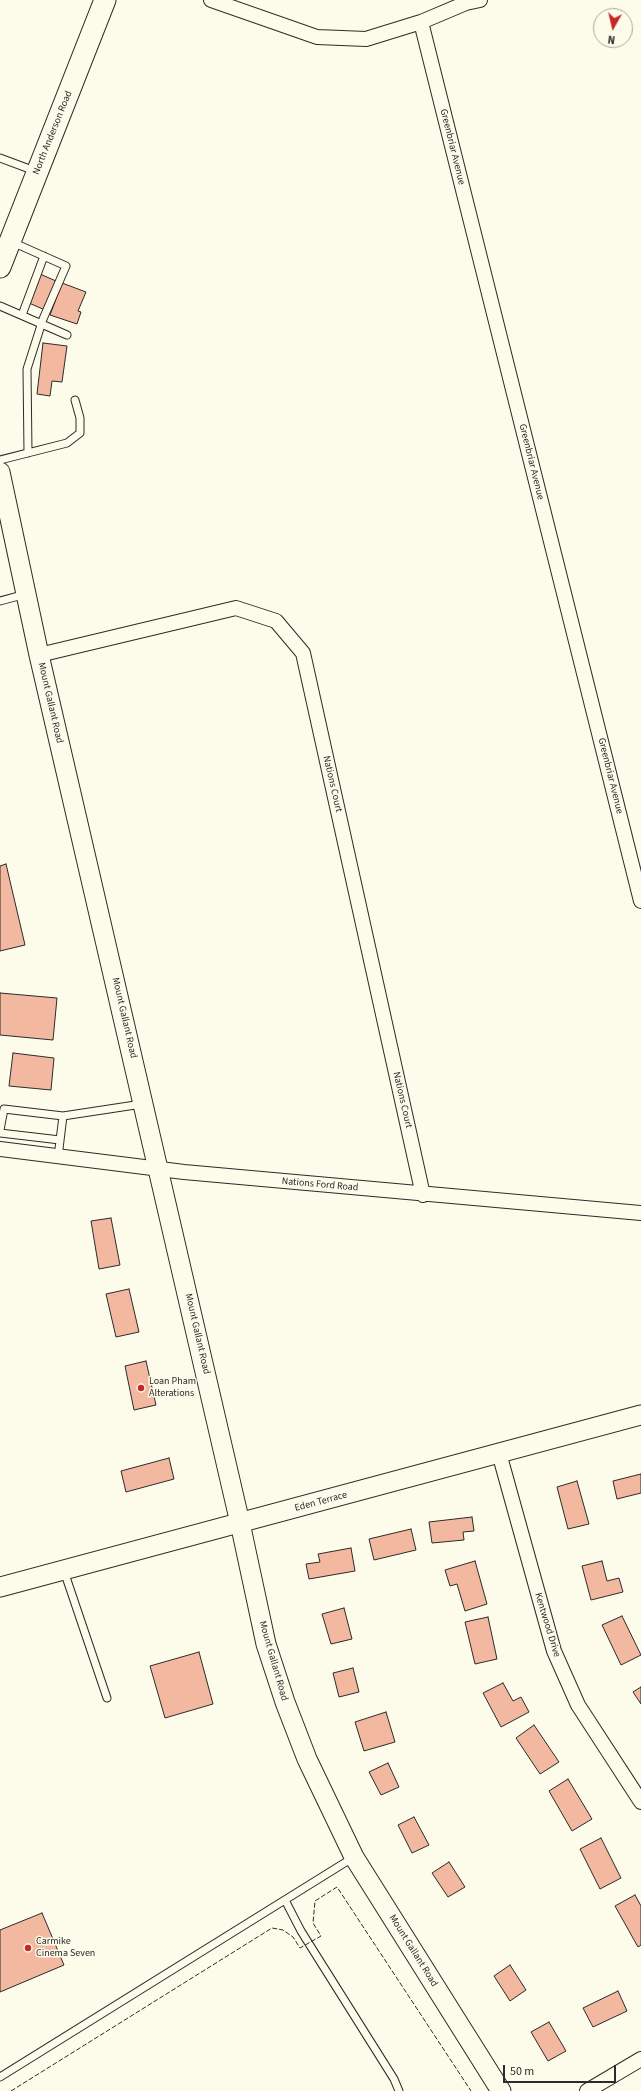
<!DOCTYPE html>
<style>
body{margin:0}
#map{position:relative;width:641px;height:2091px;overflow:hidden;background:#fdfbea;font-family:"Source Sans 3",sans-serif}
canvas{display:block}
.north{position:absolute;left:593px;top:8px;width:40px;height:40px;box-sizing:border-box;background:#fdfbea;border:1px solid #a9a89e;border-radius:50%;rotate:188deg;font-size:11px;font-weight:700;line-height:16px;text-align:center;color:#2b2b2b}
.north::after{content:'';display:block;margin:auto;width:14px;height:18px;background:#c62828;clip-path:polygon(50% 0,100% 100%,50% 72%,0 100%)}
.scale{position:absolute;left:503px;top:2065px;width:113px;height:18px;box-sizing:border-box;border:2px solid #2b2b2b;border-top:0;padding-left:5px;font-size:12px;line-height:14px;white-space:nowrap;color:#2b2b2b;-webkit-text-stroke:3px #fdfbea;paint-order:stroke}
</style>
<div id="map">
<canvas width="641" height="2091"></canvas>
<div class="north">N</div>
<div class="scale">50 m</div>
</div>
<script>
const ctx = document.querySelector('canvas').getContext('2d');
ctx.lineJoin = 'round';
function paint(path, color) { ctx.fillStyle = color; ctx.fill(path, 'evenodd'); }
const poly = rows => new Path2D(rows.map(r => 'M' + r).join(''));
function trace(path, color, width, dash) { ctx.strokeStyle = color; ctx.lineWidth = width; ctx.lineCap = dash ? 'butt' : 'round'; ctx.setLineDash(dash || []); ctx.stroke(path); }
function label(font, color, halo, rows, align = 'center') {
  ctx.font = font + ' "Source Sans 3",sans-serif'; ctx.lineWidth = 3; ctx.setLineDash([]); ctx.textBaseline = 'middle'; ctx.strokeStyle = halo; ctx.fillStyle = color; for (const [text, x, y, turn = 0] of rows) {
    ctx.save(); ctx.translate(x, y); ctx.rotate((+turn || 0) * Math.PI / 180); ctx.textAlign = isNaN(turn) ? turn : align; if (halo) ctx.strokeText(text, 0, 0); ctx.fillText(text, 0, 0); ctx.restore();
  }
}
const building = poly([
 [40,274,56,281,45,310,29,303,40,274],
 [62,283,86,292,78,311,81,312,77,324,50,315,62,283],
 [43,343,67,346,62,382,52,381,50,396,37,394,43,343],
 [6,864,25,945,0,951,0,866,6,864],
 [0,993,57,998,53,1040,0,1035,0,993],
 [13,1053,54,1058,51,1090,9,1086,13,1053],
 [111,1218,120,1265,99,1269,91,1221,111,1218],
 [129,1289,139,1332,116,1337,106,1294,129,1289],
 [146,1361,156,1405,134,1410,125,1366,146,1361],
 [169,1458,174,1479,126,1492,121,1471,169,1458],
 [641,1474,641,1493,617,1499,613,1481,641,1474],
 [577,1481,589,1524,568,1529,557,1487,577,1481],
 [472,1517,474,1531,463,1532,464,1540,432,1543,429,1522,472,1517],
 [411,1529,416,1550,374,1560,369,1539,411,1529],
 [351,1548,355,1571,309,1579,306,1564,320,1562,318,1554,351,1548],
 [475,1561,487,1604,465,1611,457,1584,450,1586,445,1570,475,1561],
 [602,1561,607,1581,619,1578,623,1592,591,1600,582,1566,602,1561],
 [344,1608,352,1639,331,1644,322,1614,344,1608],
 [622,1616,641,1655,621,1665,602,1625,622,1616],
 [488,1617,497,1659,475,1664,465,1622,488,1617],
 [199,1652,213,1704,165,1718,150,1666,199,1652],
 [353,1668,359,1692,339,1697,333,1673,353,1668],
 [503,1683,513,1701,521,1697,529,1712,501,1727,483,1693,503,1683],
 [641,1687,641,1704,633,1692,641,1687],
 [386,1712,395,1742,364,1751,355,1722,386,1712],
 [534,1725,559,1762,540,1774,516,1738,534,1725],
 [388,1763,399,1787,381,1795,369,1772,388,1763],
 [568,1779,592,1819,572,1831,549,1791,568,1779],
 [414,1817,429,1845,412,1853,398,1825,414,1817],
 [601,1838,621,1878,600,1889,580,1849,601,1838],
 [449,1862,465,1887,448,1897,432,1873,449,1862],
 [635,1895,641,1906,641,1945,638,1947,615,1906,635,1895],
 [42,1913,64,1965,0,1992,0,1930,42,1913],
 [510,1965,526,1990,510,2001,494,1976,510,1965],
 [618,1991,627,2011,593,2027,583,2008,618,1991],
 [549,2022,566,2051,548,2061,531,2032,549,2022]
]);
paint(building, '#f2b8a0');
trace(building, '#2b2b2b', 1);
const lane = poly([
 [0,158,35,171],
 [12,242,66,266,43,319,27,369,28,453],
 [0,306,67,335],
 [22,315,44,256],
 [0,460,67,443,80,433,80,418,75,400],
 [0,601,26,594],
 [0,1130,4,1109,63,1116,142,1104],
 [0,1133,60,1140],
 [58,1157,63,1116],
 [64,1571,107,1698],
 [285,1900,301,1931,394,2079,399,2091],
 [0,2077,354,1857]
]);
const street = poly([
 [211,0,317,37,366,39,421,22,466,3,480,0],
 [421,22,641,901],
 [39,655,236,608,276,621,303,653,423,1195],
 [0,1149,184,1172,641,1213],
 [499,1453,554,1651,578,1705,641,1802],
 [587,2091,641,2059]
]);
const secondary = poly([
 [0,472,39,655,240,1523,266,1644,285,1702,307,1759,354,1857,501,2091],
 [0,1587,641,1415]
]);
const primary = poly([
 [0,267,105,0]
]);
trace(lane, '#2b2b2b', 9);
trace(street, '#2b2b2b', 16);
trace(secondary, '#2b2b2b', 21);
trace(primary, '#2b2b2b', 23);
trace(lane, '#fdfbea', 7);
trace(street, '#fdfbea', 14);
trace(secondary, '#fdfbea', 19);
trace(primary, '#fdfbea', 21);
trace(poly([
 [11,2091,272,1928,283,1930,293,1937,300,1948,321,1936,313,1923,315,1901,337,1887,471,2091]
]), '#2b2b2b', 1, [5, 2]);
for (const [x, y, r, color] of [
 [141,1388,4,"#c62828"],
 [28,1948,4,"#c62828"]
]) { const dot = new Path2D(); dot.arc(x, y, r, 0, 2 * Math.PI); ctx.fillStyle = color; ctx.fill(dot); trace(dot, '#fdfbea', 1.5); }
label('10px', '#2b2b2b', '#fdfbea', [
 ["North Anderson Road",53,133,-68],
 ["Greenbriar Avenue",452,147,76],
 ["Greenbriar Avenue",531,462,76],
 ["Mount Gallant Road",50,703,77],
 ["Greenbriar Avenue",610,776,76],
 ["Nations Court",332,784,77],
 ["Mount Gallant Road",124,1018,77],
 ["Nations Court",402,1100,77],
 ["Nations Ford Road",320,1185,5],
 ["Mount Gallant Road",197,1334,77],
 ["Eden Terrace",321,1502,-15],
 ["Kentwood Drive",547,1625,73],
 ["Mount Gallant Road",273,1661,74],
 ["Mount Gallant Road",413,1951,58]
]);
label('10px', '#2b2b2b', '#fdfbea', [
 ["Loan Pham",149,1382],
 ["Alterations",149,1394],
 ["Carmike",36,1942],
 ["Cinema Seven",36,1954]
], 'left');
</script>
